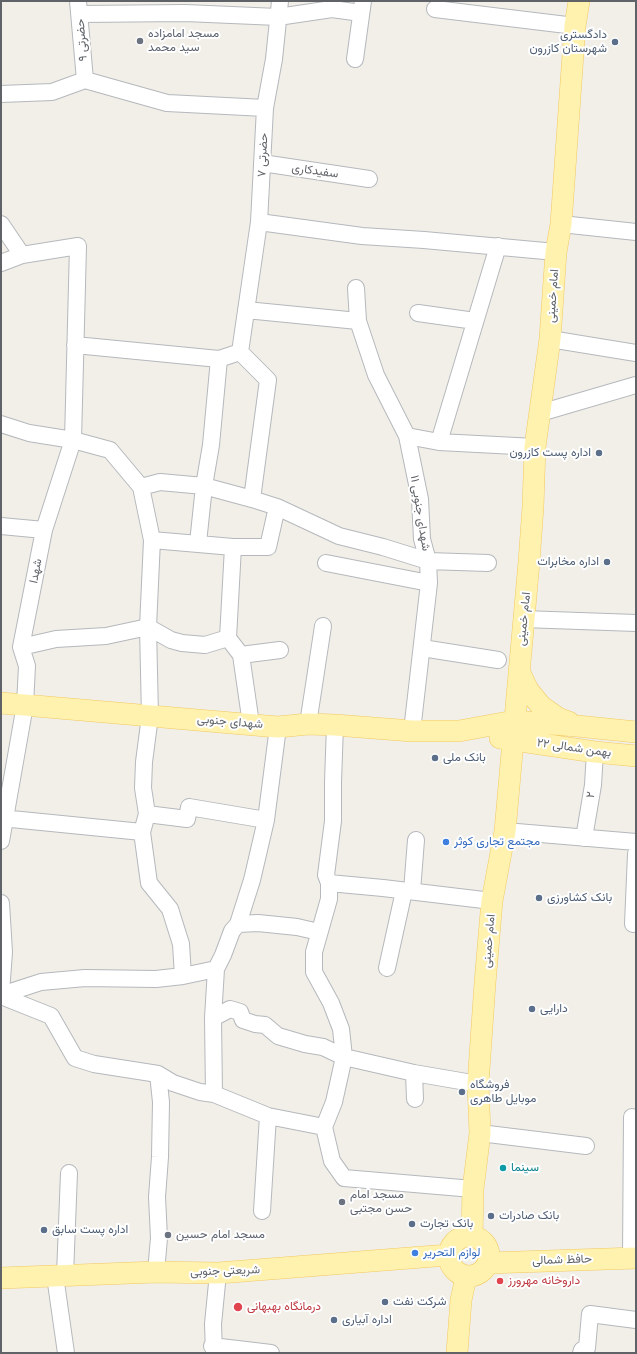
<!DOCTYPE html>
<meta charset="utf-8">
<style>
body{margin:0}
#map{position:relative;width:637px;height:1354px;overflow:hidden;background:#f1efe8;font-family:Arial,sans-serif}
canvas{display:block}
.frame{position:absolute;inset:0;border:2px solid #5f6368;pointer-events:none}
</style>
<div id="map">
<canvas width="637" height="1354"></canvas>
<div class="frame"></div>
</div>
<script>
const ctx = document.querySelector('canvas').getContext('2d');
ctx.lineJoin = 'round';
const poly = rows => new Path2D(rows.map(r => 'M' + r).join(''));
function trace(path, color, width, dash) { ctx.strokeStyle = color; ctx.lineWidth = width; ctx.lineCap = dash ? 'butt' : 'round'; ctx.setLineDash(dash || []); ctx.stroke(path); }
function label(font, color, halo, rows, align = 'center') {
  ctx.font = font + ' Arial,Vazirmatn,sans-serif'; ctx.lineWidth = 4; ctx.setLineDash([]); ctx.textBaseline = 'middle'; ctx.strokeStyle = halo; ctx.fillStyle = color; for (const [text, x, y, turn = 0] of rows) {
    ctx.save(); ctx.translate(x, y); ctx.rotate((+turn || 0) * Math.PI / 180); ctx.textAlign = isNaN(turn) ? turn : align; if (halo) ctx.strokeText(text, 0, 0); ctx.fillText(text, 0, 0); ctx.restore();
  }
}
const minor = poly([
 [78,1,85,80],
 [435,9,575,26],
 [80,14,185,13,278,17,332,9,361,13],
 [355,59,363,1],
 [1,94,52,92,85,80,167,103,265,108],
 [262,163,369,179],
 [259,222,362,236,424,240,556,252],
 [1,224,22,255],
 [561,224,636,232],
 [1,263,22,255,78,246,73,440,44,530,21,647,27,666,25,705,1,841],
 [356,288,358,321],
 [246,310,358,321,376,375,407,436,420,499,422,539,428,561,429,583,412,731],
 [418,313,475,321],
 [550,339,636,353],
 [75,345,219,359,240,352,259,222,265,108,274,59,280,1],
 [240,352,268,380,252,499,277,507],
 [540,413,636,385],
 [1,424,29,433,73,440,110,450,141,487,152,540,233,547,268,547,277,507,339,536,383,547,428,561,488,563],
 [407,436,439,442,535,447],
 [439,442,498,246],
 [141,487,160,482,204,486,252,499],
 [1,526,44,530],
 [152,540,148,627,150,716,144,762,143,788,147,814,142,832,149,883,170,909,181,944,183,976],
 [198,543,204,486,211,445,219,359],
 [326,563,429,583],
 [523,619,636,623],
 [228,638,233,547],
 [21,647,56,639,106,636,148,627,171,640,182,643,205,645,228,638,241,655,251,724],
 [422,648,498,660],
 [241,655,280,650],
 [308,724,323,626],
 [147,814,187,819,189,807,266,820],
 [1,818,142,832],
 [505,831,636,842],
 [584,838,593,785,595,752],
 [329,883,383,888,492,901],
 [412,891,416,840],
 [1,903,4,952,1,993],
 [238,924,258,923,297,927,319,932],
 [633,924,636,854],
 [387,968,404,891],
 [1,995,41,982,85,978,156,979,183,976,216,969,223,955,232,931,238,924,252,880,266,820,278,727],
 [1,996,51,1016,75,1058,94,1064,158,1074,173,1083,200,1092,214,1094,268,1116,324,1127,332,1161,344,1178,473,1189],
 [213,1018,230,1009,240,1012,243,1020,255,1024,265,1025,278,1036,305,1044,323,1047,344,1057,414,1073,478,1084],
 [414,1073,415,1099],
 [214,1094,213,1018,216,969],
 [324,1127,334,1102,344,1057,341,1029,331,1003,314,972,314,952,329,899,329,883,326,875,333,821,333,782,335,725],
 [480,1133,586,1146],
 [262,1211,268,1116],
 [631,1258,632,1117],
 [156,1272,159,1238,157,1197,160,1157,161,1102,158,1074],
 [65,1275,69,1173],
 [55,1276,66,1353],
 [212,1346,271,1353],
 [214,1353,213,1324,218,1273],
 [581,1353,582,1350,587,1348,590,1314,636,1320]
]);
const major = poly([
 [519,671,528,690,541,706,558,718,569,722],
 [1,703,278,727,308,724,335,725,412,731,459,731,514,721,577,726,636,732],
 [500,738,595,752,636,756],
 '449 1256a20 20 0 1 1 40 0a20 20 0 1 1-40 0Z',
 [472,1236,473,1189,480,1133,478,1084,485,983,492,901,505,831,529,562,533,507,535,447,550,339,556,252,561,224,575,26,579,1],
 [488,1263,636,1258],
 [1,1278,156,1272,218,1273,448,1255],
 [457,1353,461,1300,466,1277]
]);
trace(minor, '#b5b8bc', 18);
trace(major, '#f2c960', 22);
trace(minor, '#fff', 16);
trace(major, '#fff2af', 21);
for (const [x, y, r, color] of [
 [140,41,4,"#6b7280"],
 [615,42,4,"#5c6f8a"],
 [599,453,4,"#5c6f8a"],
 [607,562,4,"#5c6f8a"],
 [435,758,4,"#5c6f8a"],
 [446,842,4,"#3f7fe0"],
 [539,898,4,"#5c6f8a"],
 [532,1009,4,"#5c6f8a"],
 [462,1092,4,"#5c6f8a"],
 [503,1168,4,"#0f9aa8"],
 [342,1202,4,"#6b7280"],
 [491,1216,4,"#5c6f8a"],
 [412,1224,4,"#5c6f8a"],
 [44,1230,4,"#5c6f8a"],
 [168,1235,4,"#6b7280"],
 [415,1253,4,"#3f7fe0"],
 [500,1281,4,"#e0444e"],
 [385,1302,4,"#5c6f8a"],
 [238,1307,5,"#e0444e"],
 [334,1320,4,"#5c6f8a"]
]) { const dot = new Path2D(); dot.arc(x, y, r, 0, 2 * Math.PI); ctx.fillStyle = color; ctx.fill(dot); trace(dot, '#fff', 1.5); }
label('12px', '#5b616d', '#fff', [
 ["مسجد امامزاده",148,34],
 ["سید محمد",148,48],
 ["مسجد امام",350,1195],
 ["حسن مجتبی",350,1209],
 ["مسجد امام حسین",176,1235]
], 'left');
label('12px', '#4e5e75', '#fff', [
 ["دادگستری",607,35,"right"],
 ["شهرستان کازرون",607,49,"right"],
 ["اداره پست کازرون",591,453,"right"],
 ["اداره مخابرات",599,562,"right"],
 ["بانک ملی",443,758],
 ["بانک کشاورزی",547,898],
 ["دارایی",540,1009],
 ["فروشگاه",470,1085],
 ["موبایل طاهری",470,1099],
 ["بانک صادرات",499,1216],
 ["بانک تجارت",420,1224],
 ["اداره پست سابق",52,1230],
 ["شرکت نفت",393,1302],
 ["اداره آبیاری",342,1320]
], 'left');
label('12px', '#5f6368', '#fff', [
 ["حضرتی ۹",82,40,-94],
 ["حضرتی ۷",263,155,-87],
 ["سفیدکاری",315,171,8],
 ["امام خمینی",553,296,-86],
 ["۱۱ شهدای جنوبی",420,513,81],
 ["شهدا",36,571,-79],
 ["امام خمینی",524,619,-84],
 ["شهدای جنوبی",230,722,5],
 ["۲۲ بهمن شمالی",574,748,8],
 ["۲",591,795,-81],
 ["امام خمینی",489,941,-85],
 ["حافظ شمالی",562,1260,-2],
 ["شریعتی جنوبی",225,1271,-2]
]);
label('12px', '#366cbe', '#fff', [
 ["مجتمع تجاری کوثر",454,842],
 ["لوازم التحریر",423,1253]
], 'left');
label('12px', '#0d838f', '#fff', [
 ["سینما",511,1168]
], 'left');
label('12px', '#be3a42', '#fff', [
 ["داروخانه مهرورز",508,1281],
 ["درمانگاه بهبهانی",247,1307]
], 'left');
</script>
